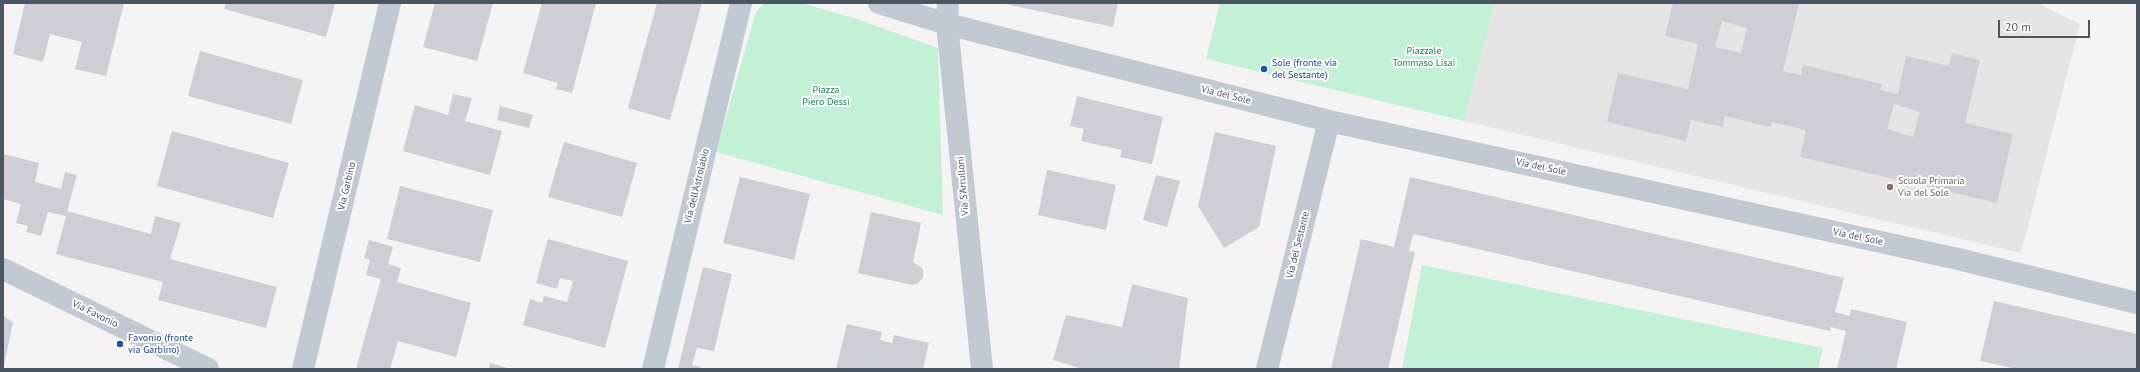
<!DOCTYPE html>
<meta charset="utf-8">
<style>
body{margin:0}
#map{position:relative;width:2140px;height:372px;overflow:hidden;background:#f5f3f3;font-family:"PT Sans",sans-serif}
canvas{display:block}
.frame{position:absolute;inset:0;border:4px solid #4a5661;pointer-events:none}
.scale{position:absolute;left:1998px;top:20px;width:92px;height:18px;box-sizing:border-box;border:2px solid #4a5661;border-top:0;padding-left:5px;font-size:12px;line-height:14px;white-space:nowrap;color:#4a5661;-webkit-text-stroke:3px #fff;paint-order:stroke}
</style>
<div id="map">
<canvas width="2140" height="372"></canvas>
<div class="frame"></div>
<div class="scale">20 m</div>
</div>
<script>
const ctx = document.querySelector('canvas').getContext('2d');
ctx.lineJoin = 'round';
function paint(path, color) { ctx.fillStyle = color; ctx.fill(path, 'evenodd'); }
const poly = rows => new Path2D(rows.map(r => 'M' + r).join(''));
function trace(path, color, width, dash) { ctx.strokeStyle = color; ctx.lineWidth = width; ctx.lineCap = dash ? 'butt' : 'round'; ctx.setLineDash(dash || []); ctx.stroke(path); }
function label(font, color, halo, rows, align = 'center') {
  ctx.font = font + ' "PT Sans",sans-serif'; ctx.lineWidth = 4; ctx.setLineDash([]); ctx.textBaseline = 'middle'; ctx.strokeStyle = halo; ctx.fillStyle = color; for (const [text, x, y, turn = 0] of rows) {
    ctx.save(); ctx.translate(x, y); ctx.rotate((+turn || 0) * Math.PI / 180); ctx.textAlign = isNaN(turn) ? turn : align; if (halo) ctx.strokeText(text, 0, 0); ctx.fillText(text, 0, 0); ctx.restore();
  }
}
paint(poly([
 [1495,3,2037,3,2080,24,2021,253,1464,121]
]), '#e6e4e5');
paint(poly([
 [764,3,801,3,854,18,938,48,943,215,716,152,756,12],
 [1220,3,1495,3,1464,121,1206,59],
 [1422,265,1823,348,1818,369,1402,369]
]), '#c3f1d5');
paint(poly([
 [25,3,124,3,106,76,75,69,82,42,50,34,43,62,13,54],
 [226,3,335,3,326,37,224,9],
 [435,3,493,3,477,61,423,47],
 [542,3,596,3,572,93,556,89,558,83,523,73],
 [657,3,702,3,670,120,628,108],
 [1001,3,1118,3,1113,27],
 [1673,3,1799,3,1783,71,1801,75,1803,65,1882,84,1880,90,1898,94,1906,56,1949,66,1952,53,1980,60,1965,123,2013,134,1997,203,1800,157,1806,130,1772,122,1770,127,1725,116,1723,127,1691,120,1686,141,1607,122,1618,73,1688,89,1698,44,1665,36],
 [1722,21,1747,28,1741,53,1715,47],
 [1894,104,1920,112,1913,137,1887,129],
 [200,51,303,80,291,124,188,96],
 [453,94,472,98,465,121,502,131,490,175,403,151,415,105,448,115],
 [1077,96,1163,117,1152,164,1120,157,1122,150,1081,141,1084,129,1070,126],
 [500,106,533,115,529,128,497,120],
 [172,131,289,163,273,218,157,186],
 [1215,132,1276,146,1259,227,1224,248,1198,206],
 [564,142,637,163,622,217,548,197],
 [3,154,39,163,35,182,61,189,65,172,77,175,67,211,151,234,155,216,181,223,170,259,277,287,266,328,158,300,163,282,56,254,66,216,48,212,41,236,26,232,28,226,16,223,21,204,3,199],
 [1047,170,1116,185,1106,230,1038,215],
 [1156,175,1180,181,1167,227,1143,220],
 [740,177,810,194,794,260,723,243],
 [1410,177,1844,278,1835,312,1850,316,1851,309,1907,322,1896,369,1837,369,1846,331,1831,327,1830,331,1413,234,1409,251,1415,252,1388,369,1331,369,1361,239,1394,247],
 [400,186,493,210,480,262,387,239],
 [871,212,921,223,913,262,923,269,923,278,918,283,912,285,858,273],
 [548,239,628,261,605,348,523,325,530,299,542,303,544,296,567,302,573,281,560,278,557,289,536,283],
 [369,240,393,247,388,264,401,268,397,282,471,303,456,357,398,341,390,369,356,369,381,279,366,275,370,260,364,258],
 [703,267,732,274,714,351,697,348,692,365,701,367,700,369,678,369],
 [1132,284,1188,298,1179,369,1083,369,1053,360,1066,315,1122,327],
 [1994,301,2137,334,2137,369,2017,369,1980,361],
 [3,316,13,322,4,365,3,365],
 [847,324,882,332,880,340,892,343,894,335,929,343,923,369,836,369],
 [490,363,511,369,489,369]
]), '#cdcfd5');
trace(poly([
 [879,3,947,24,1329,121,1958,259,2137,303],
 [948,3,947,24,982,369],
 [3,269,208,369],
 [303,369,390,3],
 [653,369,741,3],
 [1267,369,1329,121]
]), '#c1cad2', 22);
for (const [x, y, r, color] of [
 [1264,69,4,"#1a4fb4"],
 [1890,187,4,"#8d6e63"],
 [120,344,4,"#1a4fb4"]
]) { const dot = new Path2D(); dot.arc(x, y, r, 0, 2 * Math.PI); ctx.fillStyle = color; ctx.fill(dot); trace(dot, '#fff', 1.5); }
label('10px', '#17864f', '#fff', [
 ["Piazzale",1424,51],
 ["Tommaso Lisai",1424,63],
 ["Piazza",826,90],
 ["Piero Dessì",826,102]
]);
label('10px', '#164399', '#fff', [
 ["Sole (fronte via",1272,63],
 ["del Sestante)",1272,75],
 ["Favonio (fronte",128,338],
 ["via Garbino)",128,350]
], 'left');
label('10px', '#4a5661', '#fff', [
 ["Via del Sole",1226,95,14],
 ["Via del Sole",1541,167,12],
 ["Via Garbino",347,186,-77],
 ["Via dell'Astrolabio",697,186,-76],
 ["Via S'Arrulloni",963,186,-95],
 ["Via del Sole",1858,237,12],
 ["Via del Sestante",1298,245,-76],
 ["Via Favonio",95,314,26]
]);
label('10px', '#785e54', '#fff', [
 ["Scuola Primaria",1898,181],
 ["Via del Sole",1898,193]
], 'left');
</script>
